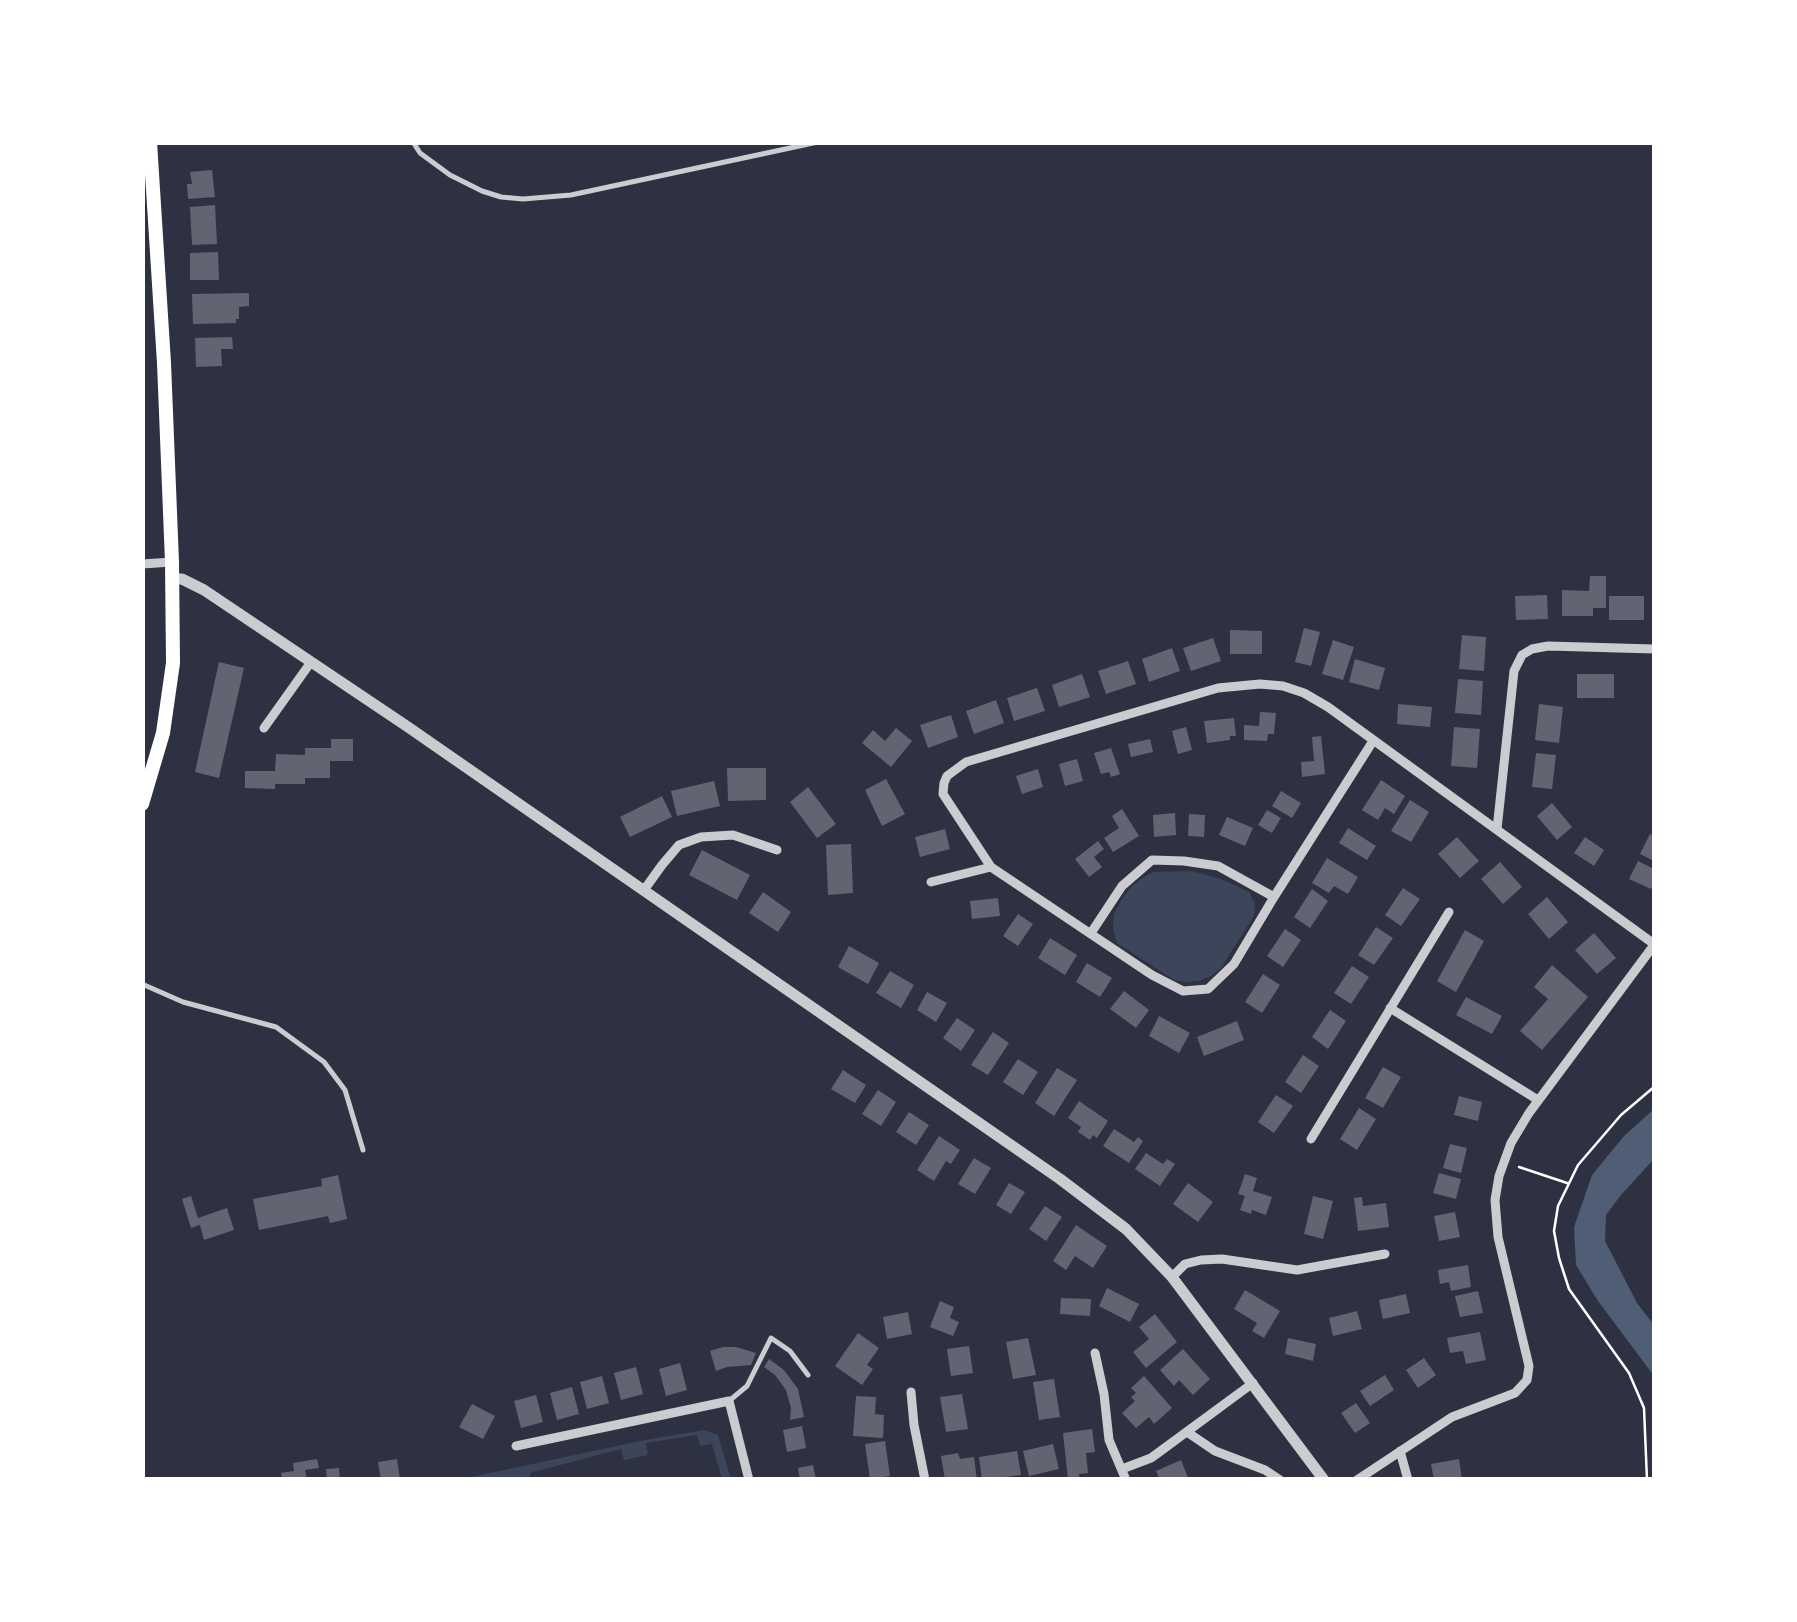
<!DOCTYPE html>
<style>
body{margin:0}
#map{position:relative;width:1797px;height:1622px;overflow:hidden;background:#2d3142;font-family:Karla,sans-serif}
canvas{display:block}
.frame{position:absolute;inset:0;border:145px solid #fff;pointer-events:none}
</style>
<div id="map">
<canvas width="1797" height="1622"></canvas>
<div class="frame"></div>
</div>
<script>
const ctx = document.querySelector('canvas').getContext('2d');
ctx.lineJoin = 'round';
function paint(path, color) { ctx.fillStyle = color; ctx.fill(path, 'evenodd'); }
const poly = rows => new Path2D(rows.map(r => 'M' + r).join(''));
function trace(path, color, width, dash) { ctx.strokeStyle = color; ctx.lineWidth = width; ctx.lineCap = dash ? 'butt' : 'round'; ctx.setLineDash(dash || []); ctx.stroke(path); }
paint(poly([
 [1192,871,1221,879,1249,892,1255,904,1254,916,1221,968,1211,976,1198,981,1185,982,1174,980,1117,943,1113,928,1114,914,1122,899,1132,886,1144,877,1154,872],
 [704,1430,718,1435,731,1479,722,1479,712,1444,700,1446,697,1435,646,1443,648,1455,624,1460,621,1449,530,1473,530,1479,462,1479,645,1440]
]), '#3c4559');
paint(poly([
 [1654,1109,1654,1159,1621,1195,1606,1215,1605,1241,1637,1303,1654,1325,1654,1376,1598,1301,1576,1265,1574,1227,1592,1175,1624,1136]
]), '#4f5d75');
paint(poly([
 [212,170,215,197,188,199,187,184,192,184,190,172],
 [215,205,217,244,192,245,190,207],
 [218,252,219,280,190,280,190,253],
 [249,293,249,306,239,307,239,319,236,319,236,323,193,324,192,294],
 [232,337,233,349,221,349,222,366,196,367,195,338],
 [1590,576,1606,576,1606,608,1593,608,1593,616,1562,616,1562,590,1589,591],
 [1547,595,1548,619,1516,620,1515,596],
 [1609,596,1644,596,1644,620,1609,620],
 [1304,628,1320,632,1311,666,1295,662],
 [1230,630,1262,631,1262,654,1230,654],
 [1462,635,1486,637,1484,671,1459,669],
 [1213,638,1221,661,1191,671,1183,648],
 [1333,640,1354,647,1343,680,1322,674],
 [1172,648,1180,671,1149,682,1142,659],
 [1355,659,1385,668,1379,690,1349,682],
 [1128,661,1136,684,1106,694,1098,671],
 [219,662,244,668,219,778,195,772],
 [1082,674,1090,697,1059,707,1052,685],
 [1577,674,1614,674,1614,698,1577,698],
 [1458,679,1483,681,1481,715,1455,713],
 [1037,688,1045,711,1014,721,1007,698],
 [996,700,1004,723,974,734,966,711],
 [1398,704,1432,707,1430,727,1397,724],
 [1539,704,1563,707,1559,743,1535,740],
 [1260,712,1276,713,1274,734,1268,734,1267,741,1244,740,1244,725,1259,726],
 [951,715,958,737,928,748,920,725],
 [1234,718,1236,736,1230,736,1230,740,1207,743,1204,721],
 [1186,727,1192,750,1178,754,1172,731],
 [1454,727,1480,729,1477,768,1451,766],
 [896,728,912,741,891,767,862,743,873,730,885,741],
 [1321,736,1325,774,1302,777,1301,762,1314,761,1312,737],
 [331,739,353,739,353,761,330,761,330,778,305,778,305,784,275,784,275,789,245,788,245,771,275,771,276,754,305,755,305,748,331,748],
 [1150,739,1153,752,1131,757,1128,744],
 [1111,748,1120,774,1111,777,1109,772,1101,774,1094,753],
 [1536,753,1556,755,1552,789,1532,787],
 [1077,759,1083,781,1065,786,1059,764],
 [727,768,766,768,766,800,728,801],
 [1038,769,1043,787,1022,794,1016,776],
 [886,779,905,814,882,826,865,790],
 [1381,780,1405,796,1394,814,1385,808,1378,820,1362,810],
 [714,781,720,806,677,816,671,791],
 [808,787,836,824,817,838,790,802],
 [1281,791,1301,803,1292,818,1272,806],
 [662,796,672,817,630,837,620,817],
 [1410,800,1429,812,1411,842,1391,831],
 [1552,803,1572,827,1557,840,1537,816],
 [1122,809,1139,836,1113,852,1104,838,1119,828,1112,816],
 [1267,810,1281,818,1272,833,1258,825],
 [1175,813,1176,835,1154,837,1153,815],
 [1189,814,1205,815,1204,837,1188,836],
 [1227,817,1253,828,1245,846,1219,835],
 [1348,828,1376,846,1367,860,1339,843],
 [945,829,950,849,920,857,915,837],
 [1650,834,1654,836,1654,861,1640,854],
 [1457,837,1479,861,1460,878,1438,854],
 [1585,837,1604,850,1594,866,1574,853],
 [1098,841,1104,849,1094,857,1102,867,1089,877,1075,859],
 [851,844,853,893,828,895,826,845],
 [702,850,750,875,737,900,689,875],
 [1327,858,1358,877,1348,894,1334,886,1329,893,1312,883],
 [1638,861,1654,869,1654,882,1651,889,1629,879],
 [1500,862,1522,887,1503,904,1481,879],
 [1403,888,1420,899,1401,926,1385,915],
 [1312,889,1328,901,1310,928,1294,917],
 [763,892,791,912,778,932,749,913],
 [1547,897,1568,922,1549,939,1528,914],
 [998,898,1000,916,972,919,970,901],
 [1018,914,1033,924,1018,946,1003,936],
 [1376,927,1393,938,1374,965,1358,955],
 [1285,929,1301,940,1283,967,1267,956],
 [1465,930,1484,941,1456,992,1437,981],
 [1594,933,1616,958,1597,974,1575,950],
 [1050,938,1077,955,1065,975,1038,958],
 [849,946,879,963,868,984,838,967],
 [1087,963,1112,978,1100,997,1076,982],
 [1552,965,1588,997,1542,1050,1520,1031,1548,999,1534,987],
 [1352,966,1369,977,1351,1004,1334,993],
 [890,971,914,985,901,1008,876,993],
 [1263,974,1280,985,1262,1013,1245,1002],
 [1124,991,1149,1010,1136,1028,1110,1009],
 [927,992,947,1003,936,1022,917,1010],
 [1466,997,1502,1016,1492,1034,1456,1015],
 [1330,1010,1346,1021,1328,1049,1312,1037],
 [1159,1016,1190,1033,1179,1053,1149,1036],
 [957,1018,975,1030,961,1051,943,1038],
 [1237,1021,1244,1040,1204,1056,1197,1037],
 [993,1032,1009,1043,988,1075,971,1065],
 [1303,1055,1319,1066,1301,1093,1285,1082],
 [1018,1059,1038,1072,1023,1095,1003,1082],
 [1383,1067,1401,1077,1383,1108,1365,1098],
 [1057,1068,1077,1080,1054,1116,1035,1103],
 [843,1070,866,1085,855,1103,831,1089],
 [878,1090,896,1102,881,1126,862,1114],
 [1276,1095,1293,1106,1274,1133,1258,1122],
 [1459,1096,1482,1102,1478,1121,1454,1115],
 [1079,1101,1108,1121,1097,1138,1093,1135,1090,1140,1078,1132,1081,1127,1068,1118],
 [1359,1108,1376,1119,1357,1150,1340,1139],
 [909,1112,929,1125,916,1145,896,1132],
 [1114,1129,1134,1142,1138,1137,1143,1141,1129,1163,1103,1146],
 [939,1136,960,1150,951,1164,946,1161,934,1181,917,1170],
 [1450,1144,1467,1148,1461,1173,1443,1168],
 [1146,1153,1163,1164,1167,1159,1175,1164,1160,1186,1135,1169],
 [974,1158,991,1168,975,1194,958,1184],
 [1439,1173,1461,1179,1456,1199,1433,1193],
 [1245,1174,1257,1178,1253,1191,1272,1197,1266,1215,1252,1210,1251,1214,1240,1210,1245,1196,1238,1194],
 [338,1175,347,1219,330,1223,328,1216,259,1230,253,1199,322,1186,321,1179],
 [1009,1183,1025,1192,1011,1214,996,1205],
 [1188,1183,1213,1202,1198,1222,1173,1204],
 [191,1196,198,1218,227,1208,234,1230,204,1240,200,1225,191,1228,182,1199],
 [1313,1196,1333,1201,1323,1239,1304,1234],
 [1362,1197,1363,1206,1386,1203,1389,1227,1358,1231,1354,1198],
 [1045,1206,1062,1217,1046,1241,1029,1229],
 [1455,1212,1460,1237,1439,1241,1434,1216],
 [1076,1225,1107,1246,1093,1268,1075,1256,1066,1270,1053,1261],
 [1468,1265,1471,1287,1451,1291,1449,1282,1440,1284,1438,1270],
 [1107,1288,1139,1304,1130,1322,1099,1306],
 [1245,1290,1280,1311,1264,1338,1252,1331,1257,1323,1234,1309],
 [1478,1291,1483,1313,1460,1317,1455,1296],
 [1406,1294,1410,1313,1383,1319,1379,1300],
 [1061,1298,1091,1299,1090,1316,1060,1314],
 [940,1301,954,1307,950,1318,959,1322,953,1336,930,1327],
 [1357,1311,1362,1329,1333,1336,1329,1318],
 [908,1312,912,1334,887,1339,883,1317],
 [1155,1314,1177,1342,1146,1368,1133,1352,1149,1339,1139,1327],
 [1480,1332,1486,1360,1466,1364,1463,1351,1450,1353,1447,1338],
 [858,1333,879,1348,867,1365,873,1369,862,1385,835,1366],
 [1028,1338,1036,1375,1013,1379,1006,1342],
 [1288,1338,1316,1344,1313,1361,1285,1354],
 [969,1346,973,1373,951,1376,947,1349],
 [723,1347,736,1347,756,1353,751,1365,727,1367,716,1371,710,1351],
 [1183,1349,1210,1379,1193,1395,1179,1380,1174,1386,1160,1370],
 [1424,1358,1436,1375,1418,1388,1406,1370],
 [769,1359,784,1370,798,1389,804,1417,790,1420,791,1408,786,1390,775,1375,764,1367],
 [680,1363,687,1390,666,1396,659,1369],
 [636,1367,643,1394,621,1400,614,1373],
 [1385,1375,1394,1390,1370,1406,1360,1391],
 [602,1376,609,1403,587,1409,580,1382],
 [1144,1376,1172,1408,1154,1424,1149,1417,1136,1428,1122,1413,1135,1401,1131,1397,1136,1393,1131,1388],
 [1054,1379,1060,1417,1039,1420,1033,1382],
 [572,1387,579,1414,557,1420,550,1393],
 [962,1394,968,1429,946,1432,940,1397],
 [536,1395,543,1422,521,1428,514,1401],
 [856,1396,876,1397,875,1414,884,1415,883,1438,853,1436],
 [1356,1403,1370,1423,1355,1433,1341,1413],
 [472,1404,495,1416,483,1439,459,1427],
 [802,1426,806,1448,787,1452,783,1430],
 [1092,1429,1095,1452,1086,1453,1088,1473,1079,1474,1080,1480,1068,1480,1063,1433],
 [885,1441,890,1476,870,1479,865,1444],
 [1053,1444,1059,1469,1029,1476,1023,1451],
 [1017,1451,1021,1475,982,1480,979,1457],
 [958,1453,960,1459,974,1457,977,1480,945,1480,941,1456],
 [317,1459,319,1468,305,1470,307,1480,282,1480,281,1473,294,1471,293,1463],
 [397,1459,400,1480,381,1480,378,1462],
 [1459,1459,1462,1480,1434,1480,1431,1464],
 [1181,1460,1189,1480,1160,1480,1156,1471],
 [813,1465,816,1480,800,1480,798,1468],
 [339,1468,340,1480,327,1480,326,1469]
]), '#626471');
trace(poly([
 [1519,1167,1567,1183],
 [1647,1480,1644,1408,1629,1373,1569,1289,1559,1258,1554,1231,1558,1206,1578,1165,1621,1115,1654,1087]
]), '#fff', 2.5);
trace(poly([
 [413,142,420,153,450,175,482,191,501,197,523,199,571,195,818,142],
 [142,984,183,1002,276,1027,324,1062,345,1090,363,1150],
 [729,1401,747,1386,771,1338,790,1351,808,1375]
]), '#caccd0', 5);
trace(poly([
 [142,564,172,562],
 [264,728,311,662],
 [1373,741,1274,897,1234,964,1208,989,1183,991,1152,975,991,867,943,794,944,783,947,776,966,762,1218,688,1260,684,1283,686,1304,693,1328,707,1654,944],
 [1497,829,1514,671,1522,655,1532,649,1548,646,1654,649],
 [931,882,991,867],
 [644,890,662,865,679,845,701,837,733,835,777,850],
 [1091,933,1122,886,1152,860,1184,861,1218,866,1274,897],
 [1390,1008,1538,1100],
 [1311,1139,1449,912],
 [1172,1277,1185,1264,1201,1260,1222,1259,1297,1270,1385,1254],
 [1095,1353,1104,1394,1109,1440,1126,1480],
 [911,1392,914,1425,925,1480],
 [1187,1432,1215,1451,1265,1470,1280,1480],
 [516,1446,729,1401,749,1480],
 [1400,1451,1408,1480],
 [1122,1469,1151,1458,1162,1450,1253,1383],
 [1357,1480,1452,1417,1515,1393,1527,1380,1529,1366,1498,1237,1495,1200,1499,1176,1511,1143,1529,1113,1654,945]
]), '#caccd0', 9);
trace(poly([
 [172,579,182,579,204,590,408,727,1060,1179,1126,1229,1172,1277,1324,1480]
]), '#caccd0', 11);
trace(poly([
 [142,804,163,733,173,663,172,562,164,363,150,142]
]), '#fff', 14);
</script>
